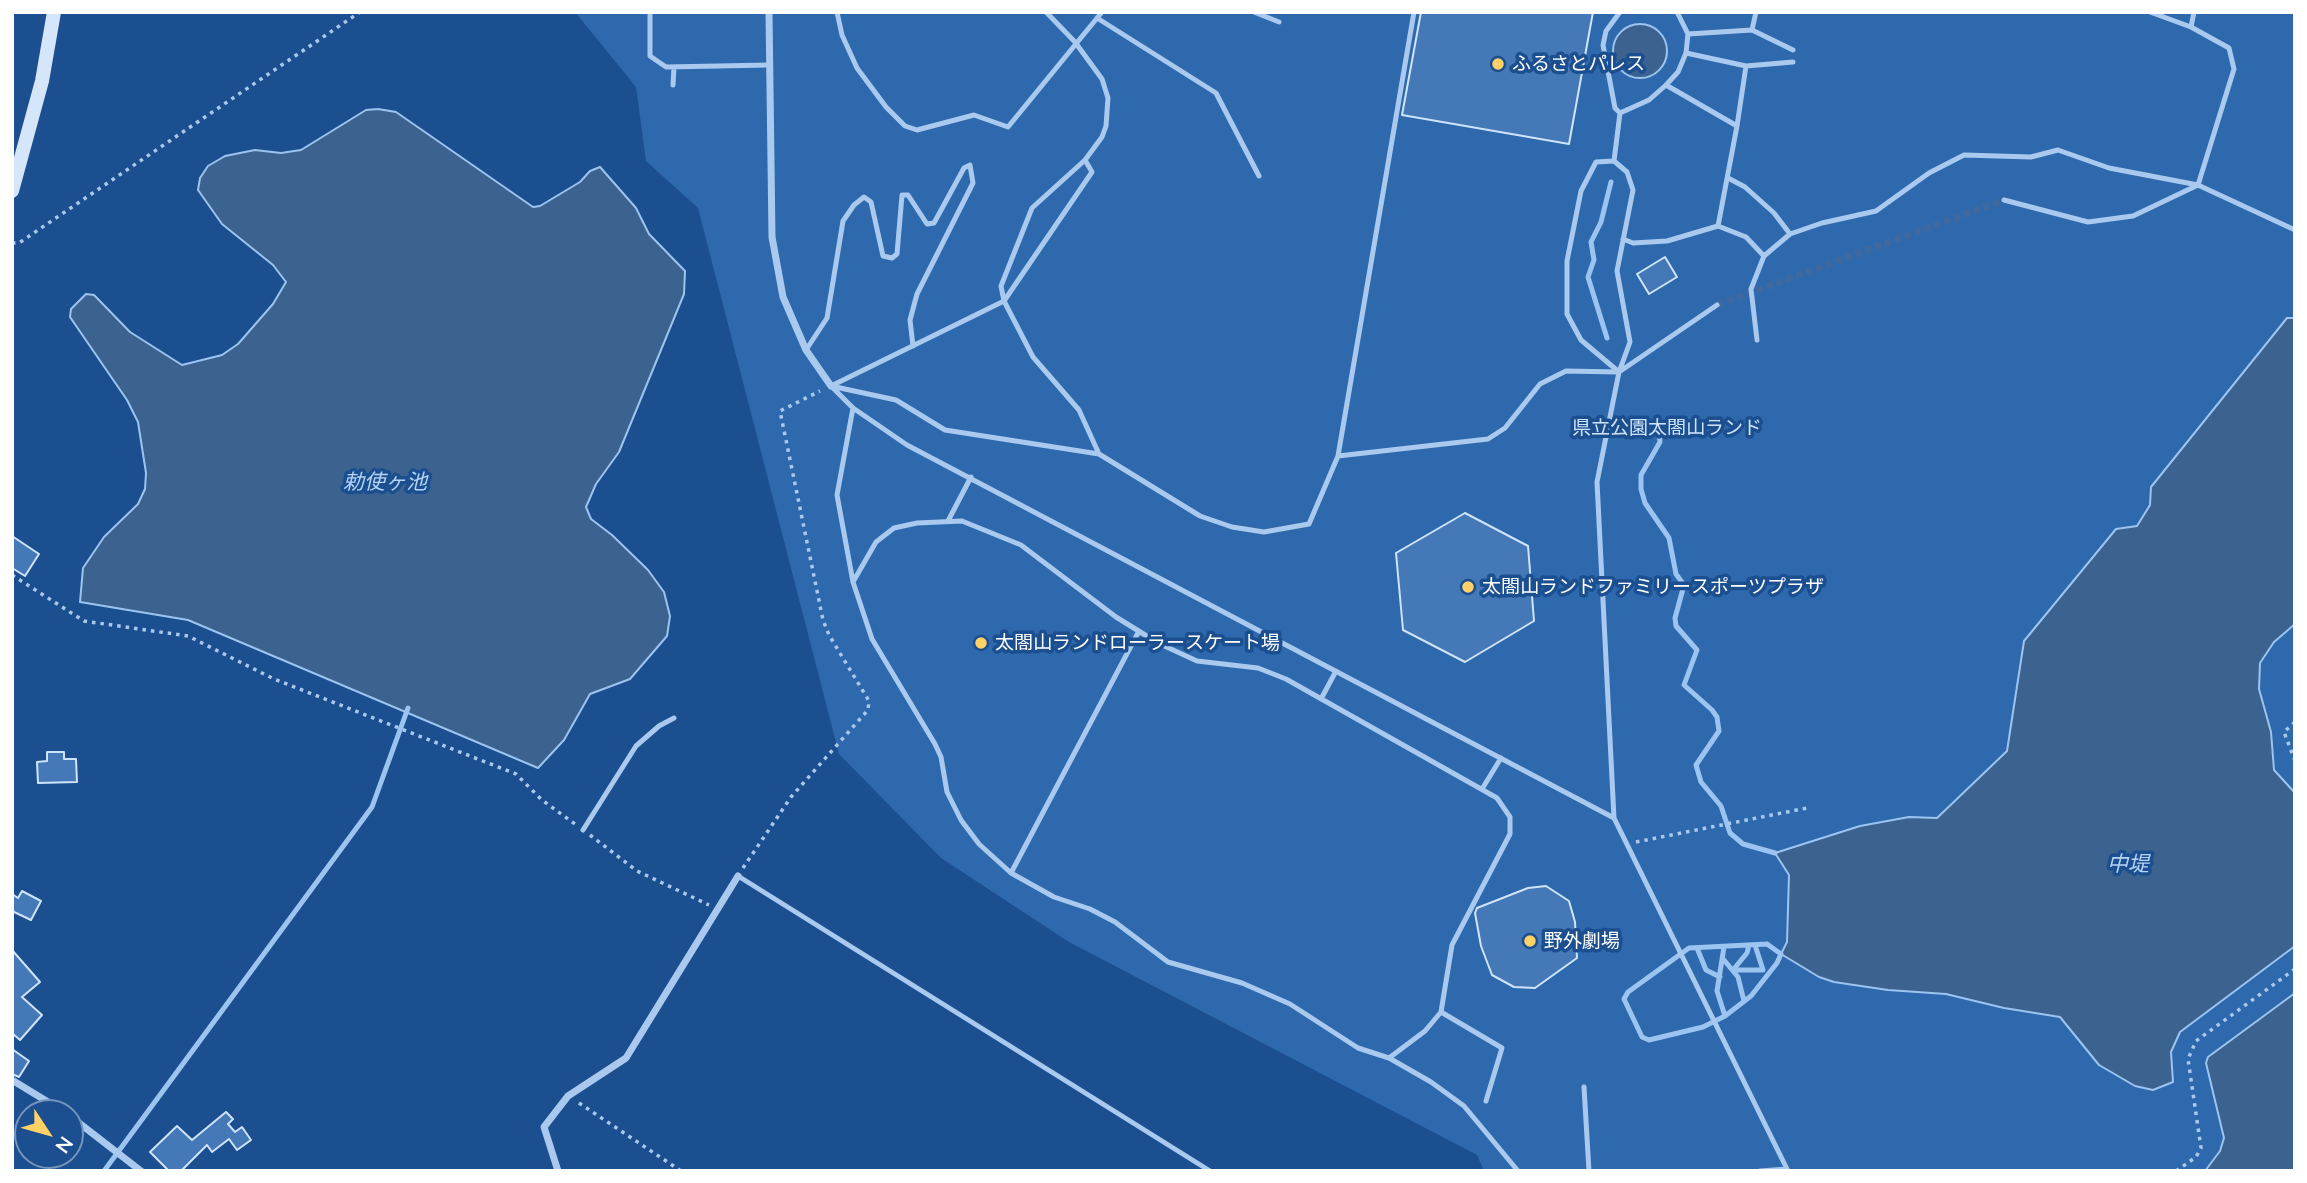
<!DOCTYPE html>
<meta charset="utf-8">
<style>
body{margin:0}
#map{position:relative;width:2307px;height:1183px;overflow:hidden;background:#1b4f8f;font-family:Lato,sans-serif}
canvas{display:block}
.frame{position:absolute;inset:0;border:14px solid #fff;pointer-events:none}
.north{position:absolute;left:14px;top:1099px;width:70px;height:70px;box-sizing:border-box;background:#1b4f8f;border:2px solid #7695bc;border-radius:50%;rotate:126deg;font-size:19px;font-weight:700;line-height:28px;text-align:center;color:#fff}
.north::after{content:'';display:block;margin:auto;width:24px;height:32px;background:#ffd166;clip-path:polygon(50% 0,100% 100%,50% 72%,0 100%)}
</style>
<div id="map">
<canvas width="2307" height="1183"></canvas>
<div class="frame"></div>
<div class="north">N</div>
</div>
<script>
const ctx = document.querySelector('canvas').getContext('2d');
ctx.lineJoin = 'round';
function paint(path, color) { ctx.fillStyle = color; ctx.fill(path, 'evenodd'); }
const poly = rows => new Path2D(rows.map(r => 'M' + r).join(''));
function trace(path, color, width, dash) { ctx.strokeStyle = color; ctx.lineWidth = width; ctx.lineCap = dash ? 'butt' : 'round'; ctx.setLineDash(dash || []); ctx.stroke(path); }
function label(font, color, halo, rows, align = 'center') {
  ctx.font = font + ' Lato,"Noto Sans JP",sans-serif'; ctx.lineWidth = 7; ctx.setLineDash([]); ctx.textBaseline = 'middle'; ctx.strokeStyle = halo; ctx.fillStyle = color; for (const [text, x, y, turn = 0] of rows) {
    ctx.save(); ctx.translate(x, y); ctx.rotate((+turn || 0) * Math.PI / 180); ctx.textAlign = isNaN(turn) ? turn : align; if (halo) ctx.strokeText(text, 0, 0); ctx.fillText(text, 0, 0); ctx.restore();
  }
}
paint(poly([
 [575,12,2295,12,2295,1171,1484,1171,1477,1155,1069,942,941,858,839,754,698,208,646,161,636,87]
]), '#2e69ad');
const water = poly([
 '1613 51a27 27 0 1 1 54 0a27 27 0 1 1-54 0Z',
 [378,109,396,112,533,207,540,206,580,182,590,171,600,167,636,208,649,234,685,271,684,294,619,452,596,484,586,507,591,519,612,535,648,570,664,592,670,616,667,636,630,679,590,694,564,740,538,768,188,620,80,602,83,568,104,537,138,504,145,489,146,473,138,422,127,400,70,317,71,309,86,294,94,295,130,332,182,365,222,355,238,344,273,304,286,282,273,265,222,224,198,190,200,178,208,166,225,156,255,150,281,153,301,150,366,110,378,109],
 [2287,318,2295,318,2295,624,2274,642,2260,663,2259,689,2271,732,2274,770,2295,793,2295,946,2180,1032,2171,1052,2173,1082,2153,1090,2135,1086,2099,1065,2060,1017,2004,1008,1946,994,1888,990,1834,982,1819,977,1781,954,1787,942,1789,875,1775,853,1860,826,1909,817,1937,818,2007,751,2024,641,2116,529,2137,526,2150,505,2151,487,2287,318],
 [2295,993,2295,1171,2205,1171,2220,1151,2224,1138,2206,1063,2208,1057,2295,993]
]);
paint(water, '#3c6290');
trace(water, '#9cc4f0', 2);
trace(poly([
 [1607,338,1588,277,1594,260,1591,242,1601,222,1611,182],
 [1657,419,1660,442,1641,475,1641,489,1645,503,1669,538,1676,574,1684,585,1675,618,1676,626,1697,650,1684,685,1712,710,1717,717,1719,731,1696,765,1701,782,1721,806,1730,833,1743,844,1775,853],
 [1767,944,1781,954,1777,963,1751,996,1725,1016,1703,1027,1649,1040,1642,1037,1624,999,1628,992,1689,948,1767,944],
 [1749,945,1747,953,1733,970,1763,970,1755,945],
 [1724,947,1717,991,1725,1016],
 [1697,948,1706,970,1720,977],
 [1724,960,1738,977,1744,1001],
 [104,1171,372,807,408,708]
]), '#9cc4f0', 5);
const building = poly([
 [1421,12,1593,12,1569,144,1402,115,1421,12],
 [1665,257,1677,277,1649,294,1637,274,1665,257],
 [1465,513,1528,546,1534,621,1465,662,1403,630,1396,553,1465,513],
 [12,536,39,554,25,576,12,568,12,536],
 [47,752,64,752,64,759,76,759,77,782,38,783,37,762,47,761,47,752],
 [1546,886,1569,901,1575,922,1577,958,1535,988,1514,987,1492,975,1481,946,1475,913,1477,908,1528,888,1546,886],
 [22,891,41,901,31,920,12,911,12,894,18,898,22,891],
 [12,950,40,982,22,997,42,1015,20,1040,12,1033,12,950],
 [12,1049,29,1061,19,1077,12,1074,12,1049],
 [226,1112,233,1119,228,1124,235,1132,242,1127,251,1140,237,1150,229,1139,212,1152,207,1145,181,1171,169,1171,150,1152,177,1126,192,1140,226,1112]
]);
paint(building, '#4478b7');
trace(building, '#cfe3fa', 2);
trace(poly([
 [1717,305,2004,200]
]), '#3d69a0', 7, [7, 3.5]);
trace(poly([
 [12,243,19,243,360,12],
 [12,575,84,621,188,636,274,679,516,774,542,800,575,824],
 [2295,722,2284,732,2295,761],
 [590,835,637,871,709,905],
 [1636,842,1807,808],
 [743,868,791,797,868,710,869,701,829,635,823,620,780,411,820,391],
 [579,1103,681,1171],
 [2176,1171,2196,1157,2201,1148,2188,1059,2196,1041,2295,969]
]), '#a9c9ee', 3.5, [3.5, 5]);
trace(poly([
 [650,12,650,56,666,67,769,65],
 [837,12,842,35,857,68,886,107,905,126,917,130,974,115,1008,127,1102,12],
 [1046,12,1075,42,1102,79,1108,98,1106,126,1102,137,1085,160,1032,208,1001,286,1004,301,1033,357,1079,410,1099,454],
 [1254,12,1279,22],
 [1620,12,1606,31,1603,45,1615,108,1620,113],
 [1677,12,1688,34,1686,53,1678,72,1666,85,1649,100,1620,113,1614,161,1627,172,1633,190,1617,271,1630,342,1619,372,1597,482,1614,818,1788,1171],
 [2150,12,2191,27],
 [1097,18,1216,93,1259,176],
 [1752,30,1793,50],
 [1688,34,1752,30,1756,12],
 [1686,53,1746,66,1793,62],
 [673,85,674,67],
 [1737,126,1746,66],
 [1614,161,1596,162,1581,191,1567,261,1567,314,1581,340,1619,372],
 [1728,178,1745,187,1774,213,1790,234,1822,223,1876,211,1929,173,1964,155,2031,157,2058,150,2109,168,2198,185,2295,230],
 [2004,200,2088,222,2133,216,2198,185,2234,69,2229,48,2191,27,2194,12],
 [1718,226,1746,237,1764,256,1790,234],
 [1623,239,1633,243,1667,241,1718,226,1737,126,1666,85],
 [1757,340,1751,289,1764,256],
 [806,350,827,318,843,221,854,205,864,197,871,202,883,256,892,258,897,254,902,195,908,195,927,224,934,223,964,168,970,165,973,183,917,294,910,320,913,346],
 [831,386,896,400,945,430,1099,454,1200,516,1232,527,1264,532,1309,524,1338,456,1488,439,1505,428,1540,384,1566,371,1619,372,1717,305],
 [831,386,853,408,907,445,1614,818],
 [831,386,1004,301,1092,172,1085,160],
 [853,408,837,495,853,582,872,639,935,744,941,757,947,792,961,820,979,844,1011,873,1054,897,1090,909,1115,922,1168,962,1242,983,1290,1004,1358,1048,1389,1058,1431,1082,1464,1106,1518,1171],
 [1338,456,1414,12],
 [948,521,971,477],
 [853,582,876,542,894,528,917,523,962,521,1021,545,1116,617,1158,643,1197,661,1258,668,1286,679,1497,798,1510,817,1510,834,1452,945,1441,1012,1425,1031,1389,1058],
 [1321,699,1336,671],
 [1482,789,1501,758],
 [583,830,636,746,659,726,674,718],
 [1011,873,1139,631],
 [738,876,1210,1171],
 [1441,1012,1502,1048,1486,1101],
 [1584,1087,1589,1171],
 [1760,1171,1787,1169]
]), '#a9c9ee', 5);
trace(poly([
 [769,12,772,237,783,297,806,350,831,386],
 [12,1080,66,1113],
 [70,1116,141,1171],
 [558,1171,544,1127,568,1096,626,1058,738,876]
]), '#a9c9ee', 7);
trace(poly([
 [12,191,42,81,54,12]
]), '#d6e6fa', 14);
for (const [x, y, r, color] of [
 [1498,64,7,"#ffd166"],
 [1468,587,7,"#ffd166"],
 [981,643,7,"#ffd166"],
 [1530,941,7,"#ffd166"]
]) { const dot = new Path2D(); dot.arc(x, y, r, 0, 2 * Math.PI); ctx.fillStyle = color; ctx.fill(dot); trace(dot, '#1b4f8f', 2.5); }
label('19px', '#fff', '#1b4f8f', [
 ["ふるさとパレス",1512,64],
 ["太閤山ランドファミリースポーツプラザ",1482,587],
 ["太閤山ランドローラースケート場",995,643],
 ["野外劇場",1544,941]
], 'left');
label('19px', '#cfe3fa', '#1b4f8f', [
 ["県立公園太閤山ランド",1667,428]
]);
label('italic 21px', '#b5d3f5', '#1b4f8f', [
 ["勅使ヶ池",385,482],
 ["中堤",2128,864]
]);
</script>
